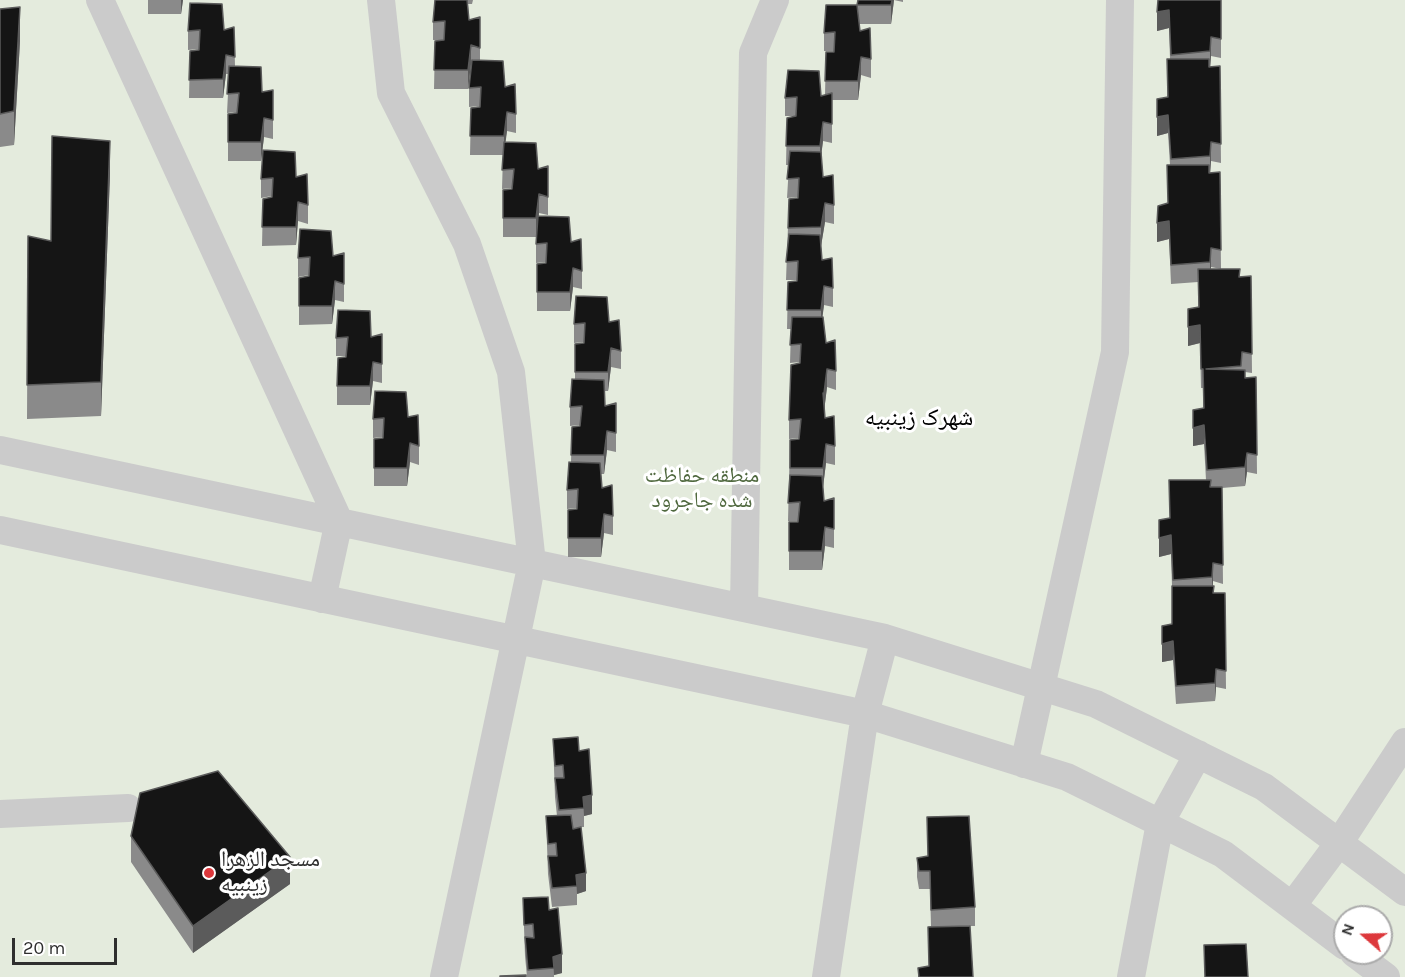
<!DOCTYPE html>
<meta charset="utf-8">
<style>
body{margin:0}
#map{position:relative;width:1405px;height:977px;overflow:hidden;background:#fff;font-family:Karla,sans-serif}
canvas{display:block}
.north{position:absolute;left:1333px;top:905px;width:60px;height:60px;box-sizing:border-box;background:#fff;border:2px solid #ababab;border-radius:50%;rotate:290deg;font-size:16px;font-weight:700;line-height:24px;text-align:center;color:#2e2e2e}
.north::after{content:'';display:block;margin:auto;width:21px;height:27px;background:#dd383c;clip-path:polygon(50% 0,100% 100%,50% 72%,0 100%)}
.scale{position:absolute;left:12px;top:938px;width:105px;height:27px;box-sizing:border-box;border:3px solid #2e2e2e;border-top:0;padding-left:8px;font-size:18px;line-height:21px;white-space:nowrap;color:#2e2e2e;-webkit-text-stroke:4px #fff;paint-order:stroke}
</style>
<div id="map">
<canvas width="1405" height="977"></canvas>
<div class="north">N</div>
<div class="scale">20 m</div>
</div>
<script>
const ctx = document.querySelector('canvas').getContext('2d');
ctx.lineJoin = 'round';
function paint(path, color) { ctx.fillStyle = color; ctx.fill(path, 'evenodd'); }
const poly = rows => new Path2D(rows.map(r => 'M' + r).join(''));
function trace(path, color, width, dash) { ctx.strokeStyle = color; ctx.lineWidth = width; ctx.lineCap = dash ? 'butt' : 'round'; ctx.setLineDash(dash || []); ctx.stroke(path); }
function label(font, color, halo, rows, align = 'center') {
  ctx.font = font + ' Karla,"Noto Naskh Arabic",sans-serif'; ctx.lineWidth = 6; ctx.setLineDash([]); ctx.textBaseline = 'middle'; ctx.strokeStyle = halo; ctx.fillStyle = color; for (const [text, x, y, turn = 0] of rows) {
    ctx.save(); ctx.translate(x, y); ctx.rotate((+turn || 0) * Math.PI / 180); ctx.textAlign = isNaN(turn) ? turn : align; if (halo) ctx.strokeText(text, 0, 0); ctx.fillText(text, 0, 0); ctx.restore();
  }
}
paint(poly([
 [0,0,1405,0,1405,977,0,977],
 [1345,917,1381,917,1381,953,1345,953]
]), '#e4ebdd');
trace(poly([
 [100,0,339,521,322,599],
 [381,0,391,93,467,244,511,372,532,563,444,977],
 [0,450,885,638,1096,704,1264,787,1405,892],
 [0,530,865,714,1067,777,1223,854,1345,946],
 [744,608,753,53,775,0],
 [1024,764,1115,352,1120,0],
 [0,814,128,808],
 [1292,906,1339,843,1405,742],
 [1354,953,1386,977],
 [826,977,865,714,885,638],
 [1131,977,1160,823,1198,754]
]), '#cbcbcb', 28);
paint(poly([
 [148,0,183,0,181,14,148,14],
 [435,0,473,0,472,4,468,4,469,20,480,17,480,60,505,87,516,114,516,133,507,131,505,142,538,169,548,166,548,215,539,213,539,216,571,242,582,271,582,289,573,287,570,311,537,311,537,264,546,263,546,262,536,263,536,237,503,237,503,190,512,189,512,188,502,189,503,155,470,155,471,108,480,106,469,107,469,88,471,64,468,89,434,89,435,41,444,40,433,40,433,22],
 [858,0,903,0,903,2,894,0,891,24,859,24,860,31,871,59,871,78,861,75,858,100,832,100,832,143,823,141,821,155,823,177,834,205,834,224,825,222,821,246,822,260,833,288,833,307,824,305,822,317,826,343,836,371,836,390,827,387,824,411,825,418,835,446,835,465,826,463,823,487,824,501,834,498,834,548,825,546,822,570,789,570,789,522,798,522,798,521,788,521,790,440,799,439,799,438,789,439,789,420,800,362,790,363,791,329,787,329,788,282,797,281,797,280,786,280,789,199,798,198,798,197,787,198,789,165,786,165,787,118,796,116,785,116,785,98,821,96,825,95,826,52,834,52,835,51,824,51,824,33,857,5],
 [1158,0,1221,0,1221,58,1211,56,1210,67,1220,66,1221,163,1211,161,1210,173,1220,172,1221,269,1211,267,1211,269,1240,277,1251,276,1252,373,1245,372,1245,378,1256,377,1257,474,1247,472,1245,486,1222,488,1223,584,1213,581,1213,586,1214,593,1225,593,1226,689,1216,687,1215,701,1176,704,1173,660,1162,662,1162,626,1172,624,1172,586,1171,554,1159,557,1159,520,1169,518,1206,480,1204,444,1193,446,1203,408,1203,388,1201,388,1200,343,1188,346,1188,309,1198,307,1198,282,1171,284,1169,239,1157,242,1168,203,1170,165,1168,133,1157,136,1167,97,1170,59,1169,28,1157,31],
 [190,3,224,30,234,27,235,66,262,92,273,90,273,139,264,137,261,161,228,161,228,114,237,112,227,113,229,74,226,74,223,98,189,98,190,51,199,49,188,50,188,31],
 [0,9,20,41,14,145,0,147],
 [263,150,296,177,308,205,308,224,298,221,296,245,262,246,263,199,272,197,272,196,261,198,261,179],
 [110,174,101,416,27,419,28,236,51,241],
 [300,229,333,256,344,253,344,302,335,300,332,324,299,325,299,278,309,276,309,275,298,277,298,258],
 [609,322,621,351,621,369,611,367,608,391,604,391,605,406,616,403,616,452,607,450,604,474,601,474,602,488,613,516,613,535,604,533,601,557,568,557,568,510,577,509,577,508,567,509,567,490,571,462,572,427,580,426,580,425,570,426,570,407,575,379,575,344,584,343,584,342,574,343,574,324],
 [382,334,382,383,373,381,370,405,337,405,337,386,346,356,336,356,336,338,371,337],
 [408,417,419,446,419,465,410,462,407,486,374,486,374,439,383,438,383,437,373,438,373,419],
 [553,739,579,751,592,814,584,816,584,827,581,827,586,891,577,894,577,905,552,907,548,874,546,816,557,816,555,797],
 [131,836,290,884,193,953,131,862],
 [917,858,975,907,975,926,970,926,973,977,918,977,918,968,929,966,928,927,931,926,930,889,919,889,917,877],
 [523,898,549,910,562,973,554,975,554,977,527,977,525,956]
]), '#8a8a8a');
paint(poly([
 [181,0,183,0,181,14],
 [892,0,894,0,891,24,891,5],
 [20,7,20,41,14,145,14,111],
 [1169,10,1169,28,1157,31,1157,12],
 [1211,37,1211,56,1210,70,1210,51],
 [471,45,471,64,468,89,468,70],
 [226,55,226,74,223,98,223,79],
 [861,57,861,75,858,100,858,81],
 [507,112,507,131,504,155,504,136],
 [1168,115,1168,133,1157,136,1157,117],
 [264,118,264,137,261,161,261,142],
 [823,122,823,141,820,165,820,146],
 [110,141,110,174,101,416,101,382],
 [1211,142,1211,161,1210,175,1210,156],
 [539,194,539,213,536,237,536,218],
 [298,202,298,221,296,245,296,227],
 [825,203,825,222,821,246,821,227],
 [1169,221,1169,239,1157,242,1157,223],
 [1211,248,1211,267,1210,281,1210,262],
 [573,268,573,287,570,311,570,292],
 [335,281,335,300,332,324,332,306],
 [824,286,824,305,821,329,821,310],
 [1200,325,1200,343,1188,346,1188,327],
 [611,348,611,367,608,391,608,372],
 [373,362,373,381,370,405,370,386],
 [827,369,827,387,824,412,824,393],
 [1204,425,1204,444,1193,446,1193,428],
 [607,431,607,450,604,474,604,455],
 [410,443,410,462,407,486,407,468],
 [826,444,826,463,823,487,823,468],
 [1247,453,1247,472,1245,486,1245,467],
 [604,514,604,533,601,557,601,538],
 [825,527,825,546,822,570,822,551],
 [1171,535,1171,554,1159,557,1159,538],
 [1213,563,1213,581,1212,596,1212,577],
 [1173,641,1173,660,1162,662,1162,644],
 [1216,669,1216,687,1215,701,1215,683],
 [592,795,592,814,584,816,583,797],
 [290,857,290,884,193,953,193,926],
 [586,873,586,891,577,894,576,875],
 [562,954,562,973,554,975,553,957]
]), '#5b5b5b');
const building = poly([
 [435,0,467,0,469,20,480,17,480,48,471,45,468,70,434,70,435,41,444,40,445,21,433,22,435,0],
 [858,0,892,0,891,5,857,5,858,0],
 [1158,0,1221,0,1221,39,1211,37,1210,51,1171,55,1169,10,1157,12,1158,0],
 [190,3,222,4,224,30,234,27,235,57,226,55,223,79,189,80,190,51,199,50,200,30,188,31,190,3],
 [826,5,857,5,860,31,870,28,871,59,861,57,858,81,825,81,826,52,834,52,835,32,824,33,826,5],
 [20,7,14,111,0,114,0,9,20,7],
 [1167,59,1209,59,1209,67,1220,66,1221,144,1211,142,1210,156,1171,159,1168,115,1157,117,1157,99,1168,97,1167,59],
 [472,60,503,61,505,87,515,84,516,114,507,112,504,136,470,136,471,108,480,107,481,87,469,88,472,60],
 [229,66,261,67,262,92,273,90,273,120,264,118,261,142,228,142,228,114,237,113,239,93,227,94,229,66],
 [788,70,819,71,821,96,832,93,832,124,823,122,820,146,786,146,787,118,796,116,797,97,785,98,788,70],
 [52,136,110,141,101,382,27,385,28,236,51,241,52,136],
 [504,142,536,143,538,169,548,166,548,197,539,194,536,218,503,218,503,190,512,189,514,169,502,170,504,142],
 [263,150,295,152,296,177,307,174,308,205,298,202,296,227,262,227,263,199,272,197,273,178,261,179,263,150],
 [790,151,821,152,823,177,833,175,834,205,825,203,821,227,788,228,789,199,798,198,799,178,787,179,790,151],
 [1167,165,1209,165,1209,173,1220,172,1221,250,1211,248,1210,262,1171,265,1169,221,1157,223,1158,206,1168,203,1167,165],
 [538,216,569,217,571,242,581,239,582,271,573,268,570,292,537,292,537,264,546,263,547,243,536,244,538,216],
 [300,229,331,231,333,256,344,253,344,284,335,281,332,306,299,306,299,278,309,276,310,257,298,258,300,229],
 [789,234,820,235,822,260,832,258,833,288,824,286,821,310,787,310,788,282,797,281,798,261,786,262,789,234],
 [1198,269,1240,269,1239,277,1251,276,1252,354,1242,352,1241,366,1206,369,1245,370,1245,378,1256,377,1257,455,1247,453,1245,467,1207,470,1204,425,1193,428,1193,410,1204,408,1203,369,1201,369,1200,325,1188,327,1188,309,1199,307,1198,269],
 [576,296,607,297,609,322,619,320,621,351,611,348,608,372,575,372,575,344,584,343,585,323,574,324,576,296],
 [338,310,370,311,371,337,382,334,382,364,373,362,370,386,337,386,338,358,346,357,348,337,336,338,338,310],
 [792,317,823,317,826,343,835,340,836,371,827,369,824,393,823,393,825,418,834,416,835,446,826,444,823,468,790,468,790,440,799,439,801,419,789,420,791,365,800,363,801,344,790,345,792,317],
 [572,379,604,380,605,406,616,403,616,433,607,431,604,455,571,455,572,427,580,426,582,406,570,407,572,379],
 [375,391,406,392,408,417,418,415,419,446,410,443,407,468,374,468,374,439,383,438,384,418,373,419,375,391],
 [569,462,600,463,602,488,612,485,613,516,604,514,601,538,568,538,568,510,577,509,578,489,567,490,569,462],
 [790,475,822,476,824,501,834,498,834,529,825,527,822,551,789,551,789,522,798,522,800,502,788,503,790,475],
 [1169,480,1211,480,1210,487,1222,487,1223,565,1213,563,1212,577,1173,580,1171,535,1159,538,1159,520,1170,518,1169,480],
 [1172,586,1214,586,1213,593,1225,593,1226,671,1216,669,1215,683,1176,686,1173,641,1162,644,1162,626,1172,624,1172,586],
 [578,737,579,751,589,749,592,795,583,797,584,808,559,810,555,778,564,778,563,765,555,766,553,739,578,737],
 [218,771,290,857,193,926,131,836,140,793,218,771],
 [571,815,573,829,581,827,586,873,576,875,577,886,552,888,548,856,557,856,556,843,548,844,546,816,571,815],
 [969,816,975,907,931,910,930,871,919,871,917,858,928,856,927,817,969,816],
 [548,897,549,910,558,908,562,954,553,957,554,968,528,970,525,937,534,938,533,924,524,925,523,898,548,897],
 [970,926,973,977,919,977,918,968,929,966,928,927,970,926],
 [1246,944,1248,977,1205,977,1204,945,1246,944],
 [526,975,526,977,500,977,500,976,526,975]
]);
paint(building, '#151515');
trace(building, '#5b5b5b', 1.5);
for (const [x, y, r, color] of [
 [209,873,6,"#dd383c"]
]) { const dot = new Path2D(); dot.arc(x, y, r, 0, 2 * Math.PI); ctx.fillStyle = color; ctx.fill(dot); trace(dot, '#fff', 2); }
label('22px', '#4f683e', '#fff', [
 ["منطقه حفاظت",702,476],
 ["شده جاجرود",702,501]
]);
label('22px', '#2e2e2e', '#fff', [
 ["مسجد الزهرا",221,860],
 ["زینبیه",221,885]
], 'left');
label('24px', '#000', '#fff', [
 ["شهرک زینبیه",919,418]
]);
</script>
